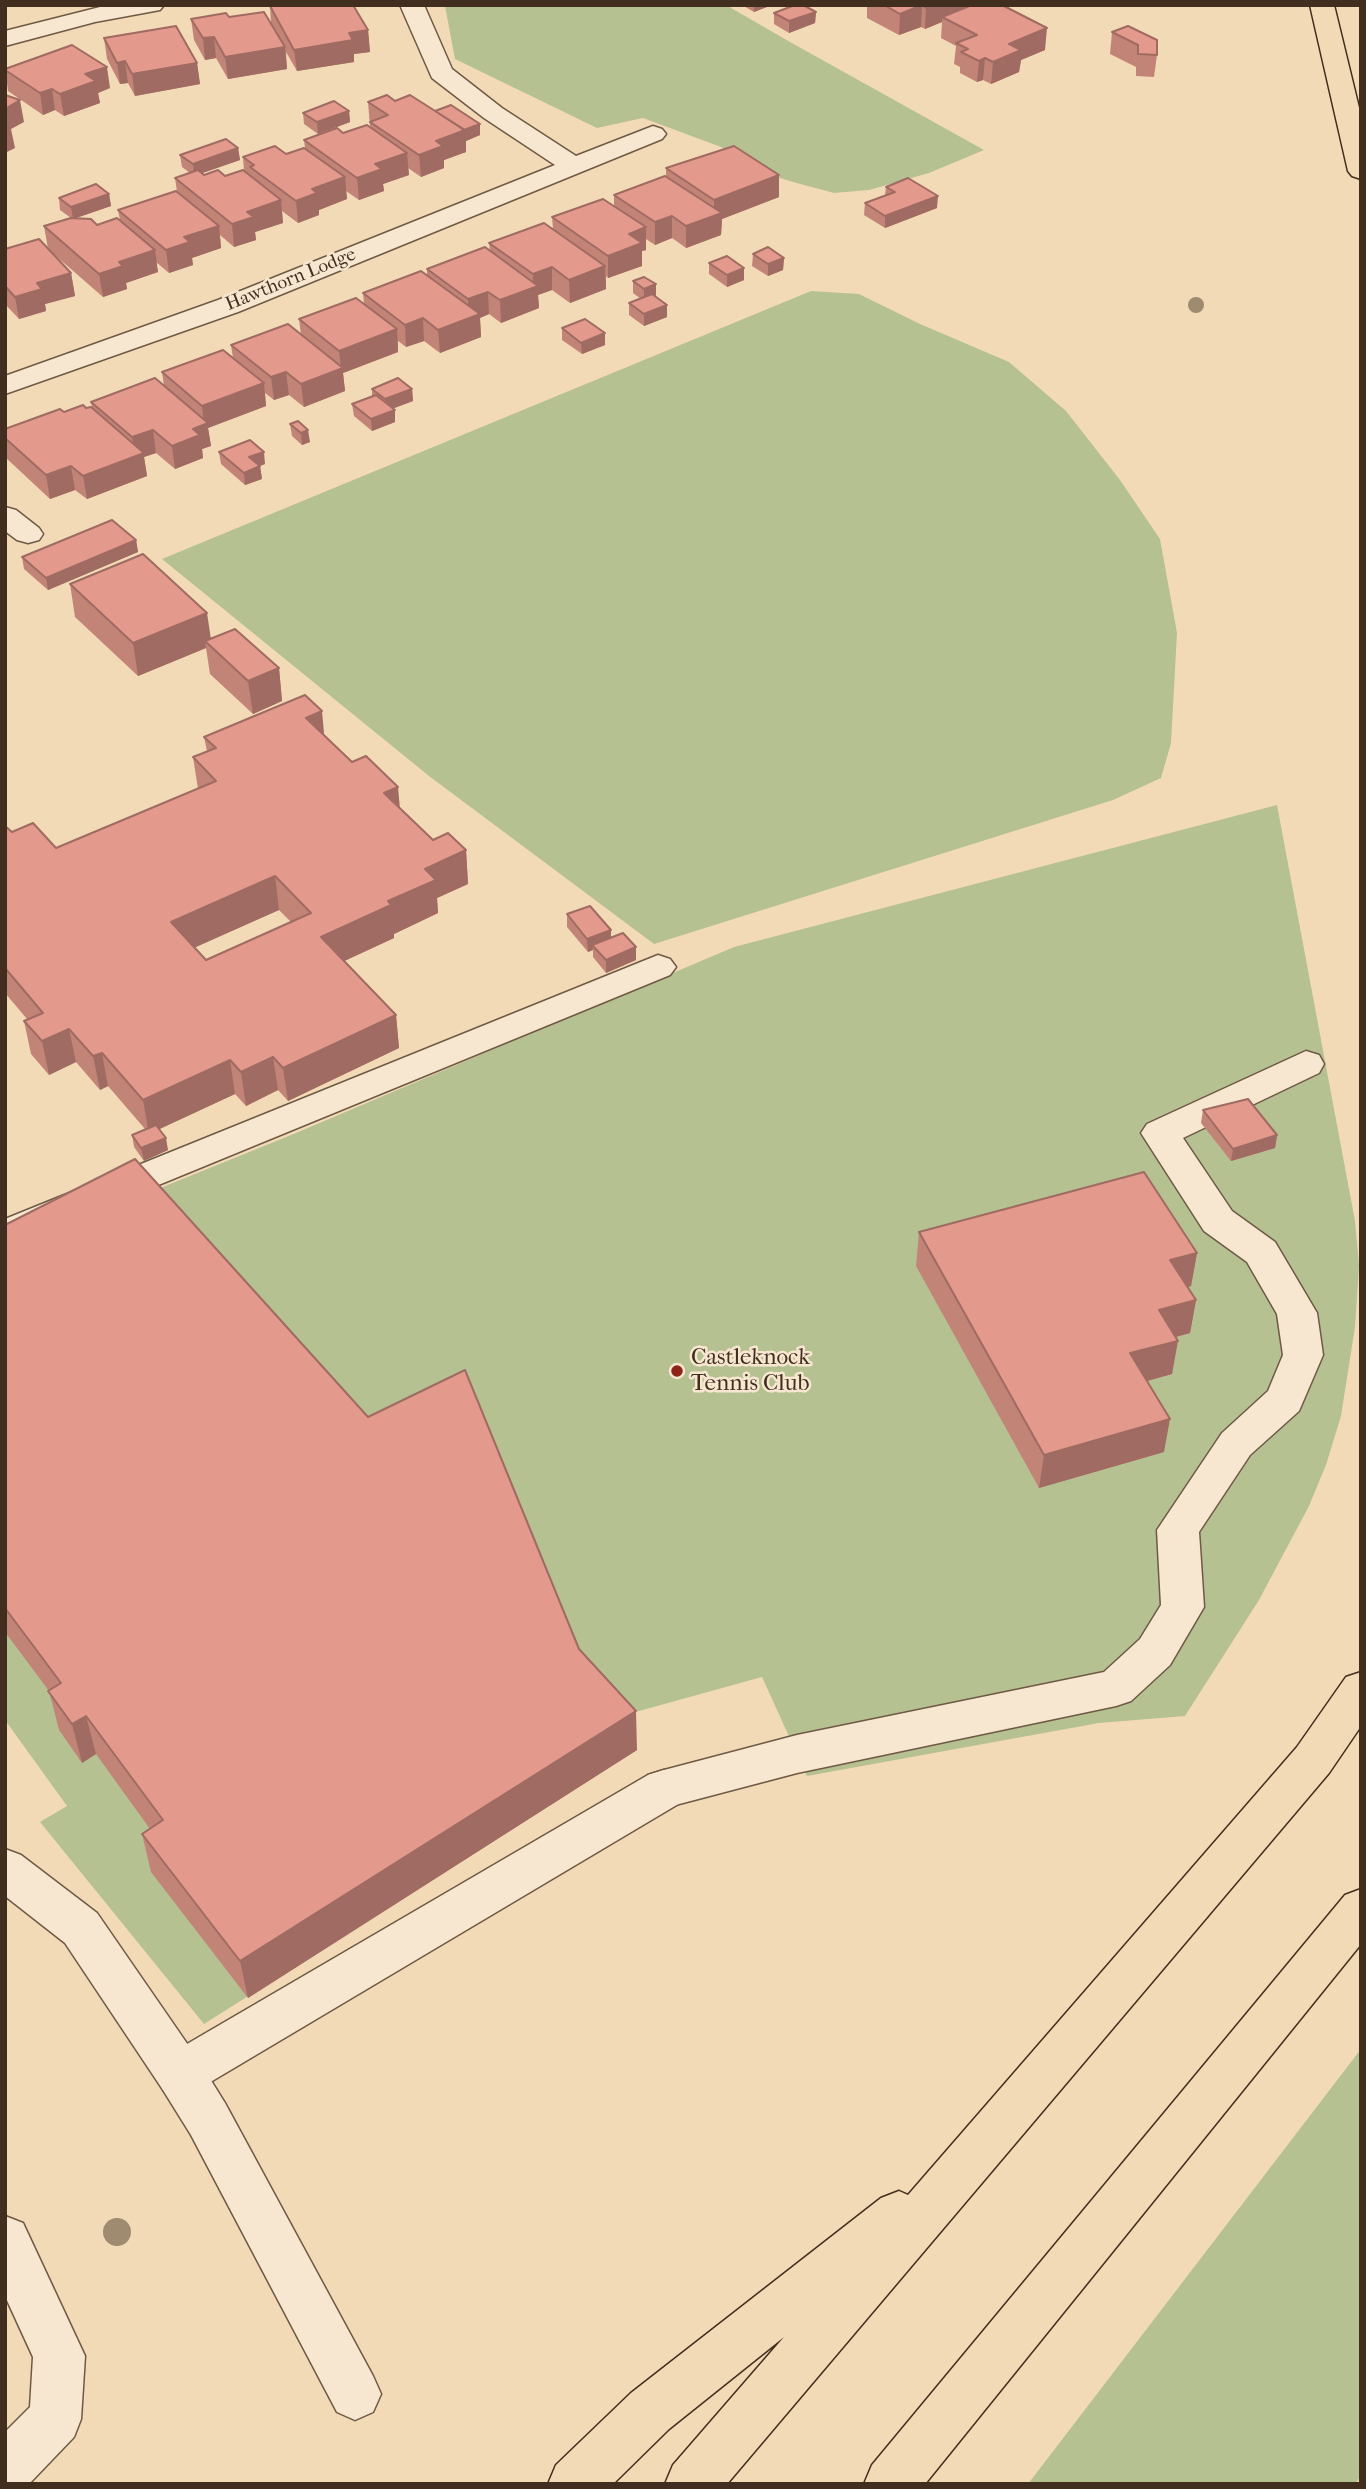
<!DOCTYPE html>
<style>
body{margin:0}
#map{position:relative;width:1366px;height:2489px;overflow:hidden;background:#f3dab6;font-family:"IM FELL French Canon",serif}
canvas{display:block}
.frame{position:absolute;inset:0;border:7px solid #412e1f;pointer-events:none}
</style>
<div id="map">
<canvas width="1366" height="2489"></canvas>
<div class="frame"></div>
</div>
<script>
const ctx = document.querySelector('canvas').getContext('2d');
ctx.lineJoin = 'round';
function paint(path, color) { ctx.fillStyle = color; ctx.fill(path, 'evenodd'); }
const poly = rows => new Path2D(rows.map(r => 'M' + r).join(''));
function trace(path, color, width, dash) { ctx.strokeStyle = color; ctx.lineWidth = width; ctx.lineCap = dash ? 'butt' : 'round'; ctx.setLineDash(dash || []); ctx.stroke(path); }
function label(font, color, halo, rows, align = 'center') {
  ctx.font = font + ' "IM FELL French Canon",serif'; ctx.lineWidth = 5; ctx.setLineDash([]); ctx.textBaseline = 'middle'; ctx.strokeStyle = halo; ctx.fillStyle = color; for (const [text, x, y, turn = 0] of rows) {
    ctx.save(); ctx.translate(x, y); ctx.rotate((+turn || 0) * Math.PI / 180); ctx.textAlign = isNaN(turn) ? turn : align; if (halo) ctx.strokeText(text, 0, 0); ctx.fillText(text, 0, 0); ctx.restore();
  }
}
paint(poly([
 [726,5,790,42,984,150,929,173,869,190,834,193,793,182,761,172,721,147,643,118,597,128,455,59,445,6],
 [811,291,859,294,920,324,1009,362,1066,411,1120,480,1160,539,1177,633,1171,743,1161,778,1113,800,654,944,429,776,162,559],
 [1277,805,1355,1221,1359,1266,1355,1327,1341,1416,1326,1465,1309,1506,1259,1600,1185,1716,1099,1723,807,1776,762,1677,610,1719,637,1750,204,2024,40,1822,67,1806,5,1720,5,1251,296,1133,734,947],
 [1361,2049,1361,2474,1356,2484,1028,2484]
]), '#b6c192');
const lane = poly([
 [658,955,670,959,676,967,670,975,5,1248,5,1219,658,955],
 [1306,1051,1319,1055,1324,1064,1319,1073,1183,1138,1232,1211,1275,1242,1317,1313,1323,1355,1299,1411,1250,1455,1199,1532,1204,1607,1170,1665,1131,1701,1116,1706,797,1773,664,1808,648,1803,642,1789,648,1775,664,1770,797,1735,1104,1672,1140,1639,1161,1605,1157,1530,1222,1433,1268,1391,1283,1355,1277,1314,1247,1262,1204,1231,1141,1133,1147,1124,1306,1051],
 [5,1849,21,1855,97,1913,197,2058,225,2103,373,2376,381,2394,373,2412,355,2420,337,2412,191,2135,163,2090,65,1943,5,1896,5,1849],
 [5,2216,23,2223,85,2356,81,2419,74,2437,29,2484,5,2484,5,2432,30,2407,33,2357,5,2296,5,2216]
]);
const street = poly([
 [108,5,164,5,160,10,95,22,5,46,5,31,108,5],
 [400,5,424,5,452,69,502,108,576,156,653,126,662,129,666,134,662,139,238,312,5,394,5,376,218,300,555,165,484,118,432,78,400,5],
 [5,507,16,510,39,528,43,534,39,540,28,543,17,540,5,531,5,507],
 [664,1770,680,1775,686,1789,680,1803,197,2090,180,2096,163,2090,156,2074,163,2058,648,1775,664,1770]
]);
const highway = poly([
 [1310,5,1334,5,1361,116,1361,179,1352,176,1348,171,1310,5],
 [1361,1672,1361,1726,1329,1773,727,2484,665,2484,673,2465,784,2337,669,2429,613,2484,548,2484,556,2465,631,2393,881,2198,899,2191,908,2195,1297,1747,1346,1677,1361,1672],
 [1361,1889,1361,1944,925,2484,864,2484,872,2465,1345,1895,1361,1889]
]);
trace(lane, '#6e5945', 3);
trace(street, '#6e5945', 3);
trace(highway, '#412e1f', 3);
paint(lane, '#f7e7d0');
paint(street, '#f7e7d0');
paint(highway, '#f3dab6');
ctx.fillStyle = '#9e8b70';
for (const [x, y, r] of [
 [1196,305,8],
 [117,2232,14]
]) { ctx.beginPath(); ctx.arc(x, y, r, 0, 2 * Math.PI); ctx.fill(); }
paint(poly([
 [742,5,772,5,754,12],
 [867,5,1002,5,1045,50,1021,60,1019,72,991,84,983,80,977,82,960,73,960,67,954,64,956,46,941,38,942,22,925,29,921,27,899,35,867,18],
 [270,6,368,30,370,52,354,54,354,62,297,71,286,52,287,69,228,79,216,58,205,60,194,40,191,19,229,17,271,24],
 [816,12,815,23,789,33,774,24,774,13],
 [1112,32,1157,55,1154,77,1136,76,1136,67,1110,54],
 [104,38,197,63,200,84,135,96,128,83,120,84,107,59],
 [5,69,110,88,98,93,100,103,64,116,55,110,43,115,8,91],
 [395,101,480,124,480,135,466,141,466,152,444,160,444,168,421,177,408,168,409,175,383,184,384,191,359,200,346,191,347,199,319,210,319,215,298,223,282,211,283,223,255,232,256,240,234,247,220,235,221,248,192,258,193,265,169,273,156,262,158,272,126,283,127,289,103,297,48,249,71,273,75,296,45,304,46,311,19,319,5,304,5,249,48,249,44,226,71,218,60,210,59,198,109,194,111,206,76,218,97,225,120,220,118,210,177,192,175,178,190,173,182,167,180,155,238,148,240,160,202,173,204,175,225,176,244,171,243,157,286,154,305,148,304,140,370,127,368,102],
 [349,111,350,122,318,134,304,124,303,113],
 [666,168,779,175,779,197,722,219,721,235,686,248,672,238,655,245,646,239,646,250,642,251,642,266,608,278,606,276,606,289,570,303,552,290,538,295,539,308,501,323,489,314,480,318,481,337,440,353,424,341,406,347,398,341,398,352,343,373,345,391,304,407,289,395,274,400,265,393,266,406,208,428,211,446,202,449,203,458,175,469,156,453,144,457,147,476,87,499,75,490,50,499,5,457,5,429,64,412,92,408,91,402,164,386,162,372,233,358,231,345,301,335,299,319,364,304,363,293,427,276,427,269,490,251,489,243,553,229,552,217,614,206,614,195,666,176],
 [886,187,937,208,885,228,864,215,865,203,885,195],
 [753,254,784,258,783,270,768,276,752,266],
 [709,263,744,268,744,280,727,287,709,274],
 [633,281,656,296,667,317,644,326,629,315,629,303,641,299,633,293],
 [562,328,605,333,605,345,582,354,562,340],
 [372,389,412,389,413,401,392,409,395,422,372,431,354,416,352,404,372,397],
 [298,421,310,442,302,445,292,436,290,424],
 [219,452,265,464,260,466,262,479,245,485,221,464],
 [136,540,138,552,48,590,24,569,22,557],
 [70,584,211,639,279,668,282,701,253,714,210,674,206,648,138,676,75,617],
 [324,736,433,840,466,850,468,884,437,898,438,913,394,934,394,938,344,961,396,1015,399,1048,288,1101,278,1090,246,1106,235,1094,159,1129,168,1150,144,1161,134,1147,132,1135,145,1129,108,1086,100,1090,76,1062,49,1075,31,1054,24,1021,27,1019,5,993,5,826,12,832,56,848,198,789,193,757,207,751,204,737],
 [279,910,291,922,206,960,194,947],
 [567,914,611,930,611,938,636,960,606,973,593,957,593,950,588,952,567,927],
 [1203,1110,1277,1135,1275,1148,1231,1161,1201,1123],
 [5,1225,368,1417,579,1649,637,1750,248,1998,151,1872,142,1834,150,1829,96,1754,82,1763,59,1730,49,1691,5,1632],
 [919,1232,1197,1253,1191,1286,1188,1287,1196,1300,1190,1333,1176,1337,1172,1374,1147,1381,1164,1452,1039,1488,916,1266]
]), '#c38478');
paint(poly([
 [754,5,772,5,754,12],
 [922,5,921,27,899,35,900,14],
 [932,5,985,5,942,17,942,22,925,29,926,8],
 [816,12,815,23,789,33,789,21],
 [1047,28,1045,50,1021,60,1019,72,991,84,993,62,1009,44],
 [368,30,370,52,354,54,354,62,297,71,294,50,349,33],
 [214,37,216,58,205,60,203,38],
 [285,47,287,69,228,79,225,57],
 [985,58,983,80,977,82,979,61],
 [125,61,128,83,120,84,117,63],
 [197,63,200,84,135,96,132,74],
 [107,67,110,88,98,93,100,103,64,116,60,94,85,74],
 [52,89,55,110,43,115,40,93],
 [20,100,24,122,11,129,15,148,5,153,5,109],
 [349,111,350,122,318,134,317,122],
 [480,124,480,135,466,141,466,152,444,160,444,168,421,177,419,155,436,141],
 [238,148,240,160,194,176,193,164],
 [407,153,409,175,383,184,384,191,359,200,357,178,375,164],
 [779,175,779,197,722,219,721,235,686,248,686,226,714,216,714,200],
 [345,177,347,199,319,210,319,215,298,223,296,201,312,189],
 [109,194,111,206,73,219,71,207],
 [938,196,937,208,885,228,885,216],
 [281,200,283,223,255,232,256,240,234,247,232,224,247,212],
 [672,216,672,238,655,245,655,222],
 [219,226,221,248,192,258,193,265,169,273,166,250,184,237],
 [646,227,646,250,642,251,642,266,608,278,608,256,629,234],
 [155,250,158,272,126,283,127,289,103,297,99,274,119,262],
 [784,258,783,270,768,276,768,264],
 [605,266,606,289,570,303,569,280],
 [552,267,552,290,538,295,539,308,501,323,500,300,533,288,533,274],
 [744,268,744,280,727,287,727,275],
 [71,273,75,296,45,304,46,311,19,319,15,297,37,283],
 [656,284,656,296,644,301,644,289],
 [488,292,489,314,480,318,481,337,440,353,438,330,469,318,468,299],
 [667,305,667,317,644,326,644,314],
 [423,318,424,341,406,347,405,325],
 [397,329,398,352,343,373,345,391,304,407,301,384,341,369,339,351],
 [605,333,605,345,582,354,581,343],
 [286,372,289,395,274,400,271,377],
 [264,383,266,406,208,428,211,446,202,449,203,458,175,469,172,446,193,429,204,424,202,406],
 [412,389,413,401,386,411,385,399],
 [395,410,395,422,372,431,371,419],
 [153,430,156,453,144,457,147,476,87,499,83,476,135,456,132,437],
 [308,430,310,442,302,445,301,433],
 [264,452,265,464,251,469,249,457],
 [71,466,75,490,50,499,46,475],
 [260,466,262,479,245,485,244,473],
 [136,540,138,552,48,590,46,578],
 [207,613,212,646,205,641,206,648,138,676,133,643],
 [279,668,282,701,253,714,248,681],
 [322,711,325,744,306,718],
 [398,787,401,820,384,793],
 [466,850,468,884,437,898,438,913,394,934,394,938,325,970,321,937,388,901,425,869],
 [275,876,279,910,176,956,171,922],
 [611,930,611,942,592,945,593,950,588,952,587,939],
 [636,947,636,960,606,973,606,960],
 [396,1015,399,1048,288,1101,283,1068],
 [69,1029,76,1062,49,1075,42,1041],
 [102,1053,108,1086,100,1090,93,1056],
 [273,1057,278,1090,246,1106,241,1072],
 [230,1060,235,1094,149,1134,143,1100],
 [1277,1135,1275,1148,1231,1161,1233,1149],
 [166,1138,168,1150,144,1161,141,1148],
 [1197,1253,1191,1286,1165,1293,1170,1260],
 [1196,1300,1190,1333,1153,1343,1159,1310],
 [1178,1341,1172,1374,1125,1387,1130,1353],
 [1170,1419,1164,1452,1039,1488,1044,1455],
 [636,1711,637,1750,248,1998,240,1961],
 [86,1716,96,1754,82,1763,72,1724]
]), '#9f6b62');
const building = poly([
 [278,5,353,5,368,30,349,33,353,40,294,50,270,6,278,5],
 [795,5,803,5,816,12,789,21,774,13,795,5],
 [884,5,932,5,926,8,922,5,900,14,884,5],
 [972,5,1002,5,1047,28,1009,44,1021,50,993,62,985,58,979,61,961,52,968,49,956,43,977,35,942,17,972,5],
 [264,12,285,47,225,57,214,37,203,38,191,19,226,13,229,17,264,12],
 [176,26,197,63,132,74,125,61,117,63,104,38,176,26],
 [1128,26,1157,40,1157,55,1138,54,1138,45,1112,32,1128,26],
 [72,45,107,67,85,74,96,81,60,94,52,89,40,93,5,70,5,69,72,45],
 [5,95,20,100,5,109,5,95],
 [387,95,395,101,410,95,465,130,436,141,443,146,419,155,370,122,388,115,368,102,387,95],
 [334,101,349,111,317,122,303,113,334,101],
 [451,105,480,124,464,130,435,111,451,105],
 [367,125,407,153,375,164,382,169,357,178,304,140,337,128,343,133,367,125],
 [226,139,238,148,193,164,180,155,226,139],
 [275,146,286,154,304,148,345,177,312,189,317,193,296,201,250,167,254,165,243,157,275,146],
 [734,146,779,175,714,200,666,168,734,146],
 [198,170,204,175,218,170,225,176,243,170,281,200,247,212,254,217,232,224,175,178,198,170],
 [665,176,722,213,686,226,672,216,655,222,614,195,665,176],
 [908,178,938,196,885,216,865,203,895,192,886,187,908,178],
 [96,184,109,194,71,207,59,198,96,184],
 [176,191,219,226,184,237,190,242,166,250,118,210,176,191],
 [603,199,646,227,629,234,642,243,608,256,552,217,603,199],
 [71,218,91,219,97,225,117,218,155,250,119,262,123,266,99,274,44,226,71,218],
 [544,223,605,266,569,280,552,267,533,274,489,243,544,223],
 [39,239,71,273,37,283,42,289,15,297,5,286,5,249,39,239],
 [485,247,538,286,500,300,488,292,468,299,427,269,485,247],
 [768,247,784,258,768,264,753,254,768,247],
 [727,256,744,268,727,275,709,263,727,256],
 [421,271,480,314,438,330,423,318,405,325,363,293,421,271],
 [644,277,656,284,644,289,633,281,644,277],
 [652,294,667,305,644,314,629,303,652,294],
 [356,298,397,329,339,351,299,319,356,298],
 [585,319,605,333,581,343,562,328,585,319],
 [288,324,343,368,301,384,286,372,271,377,231,345,288,324],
 [223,350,264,383,202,406,162,372,223,350],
 [155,378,208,423,193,429,200,435,172,446,153,430,132,437,91,402,155,378],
 [398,378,412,389,385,399,372,389,398,378],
 [376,395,395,410,371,419,352,404,376,395],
 [83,405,86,408,91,407,144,453,83,476,71,466,46,475,5,438,5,429,60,409,64,412,83,405],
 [298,421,308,430,301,433,290,424,298,421],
 [250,440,264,452,249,457,260,466,244,473,219,452,250,440],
 [112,520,136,540,46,578,22,557,112,520],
 [143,554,207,613,133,643,70,584,143,554],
 [235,629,279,668,248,681,205,641,235,629],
 [305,695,322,711,306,718,352,762,366,756,398,787,384,793,433,840,448,833,466,850,425,869,436,880,388,901,391,905,321,937,396,1015,283,1068,273,1057,241,1072,230,1060,143,1100,102,1053,93,1056,69,1029,42,1041,24,1021,43,1013,5,968,5,826,12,832,33,823,56,848,216,781,193,757,216,748,204,737,305,695],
 [275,876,311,913,206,960,171,922,275,876],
 [590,906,611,930,587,939,567,914,590,906],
 [623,933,636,947,606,960,592,945,623,933],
 [1248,1099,1277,1135,1233,1149,1203,1110,1248,1099],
 [156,1125,166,1138,141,1148,132,1135,156,1125],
 [135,1159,368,1417,465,1370,579,1649,636,1711,240,1961,142,1834,163,1820,86,1716,72,1724,48,1691,61,1683,5,1608,5,1225,135,1159],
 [1144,1172,1197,1253,1170,1260,1196,1300,1159,1310,1178,1341,1130,1353,1170,1419,1044,1455,919,1232,1144,1172]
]);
paint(building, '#e3998c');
trace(building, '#9f6b62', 2);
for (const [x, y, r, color] of [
 [677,1371,7,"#8f2418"]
]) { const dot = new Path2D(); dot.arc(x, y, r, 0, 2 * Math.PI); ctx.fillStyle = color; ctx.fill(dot); trace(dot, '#f7e7d0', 2.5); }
label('19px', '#412e1f', '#f7e7d0', [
 ["Hawthorn Lodge",291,280,-22]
]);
label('23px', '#412e1f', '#f7e7d0', [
 ["Castleknock",691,1358],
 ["Tennis Club",691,1384]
], 'left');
</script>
